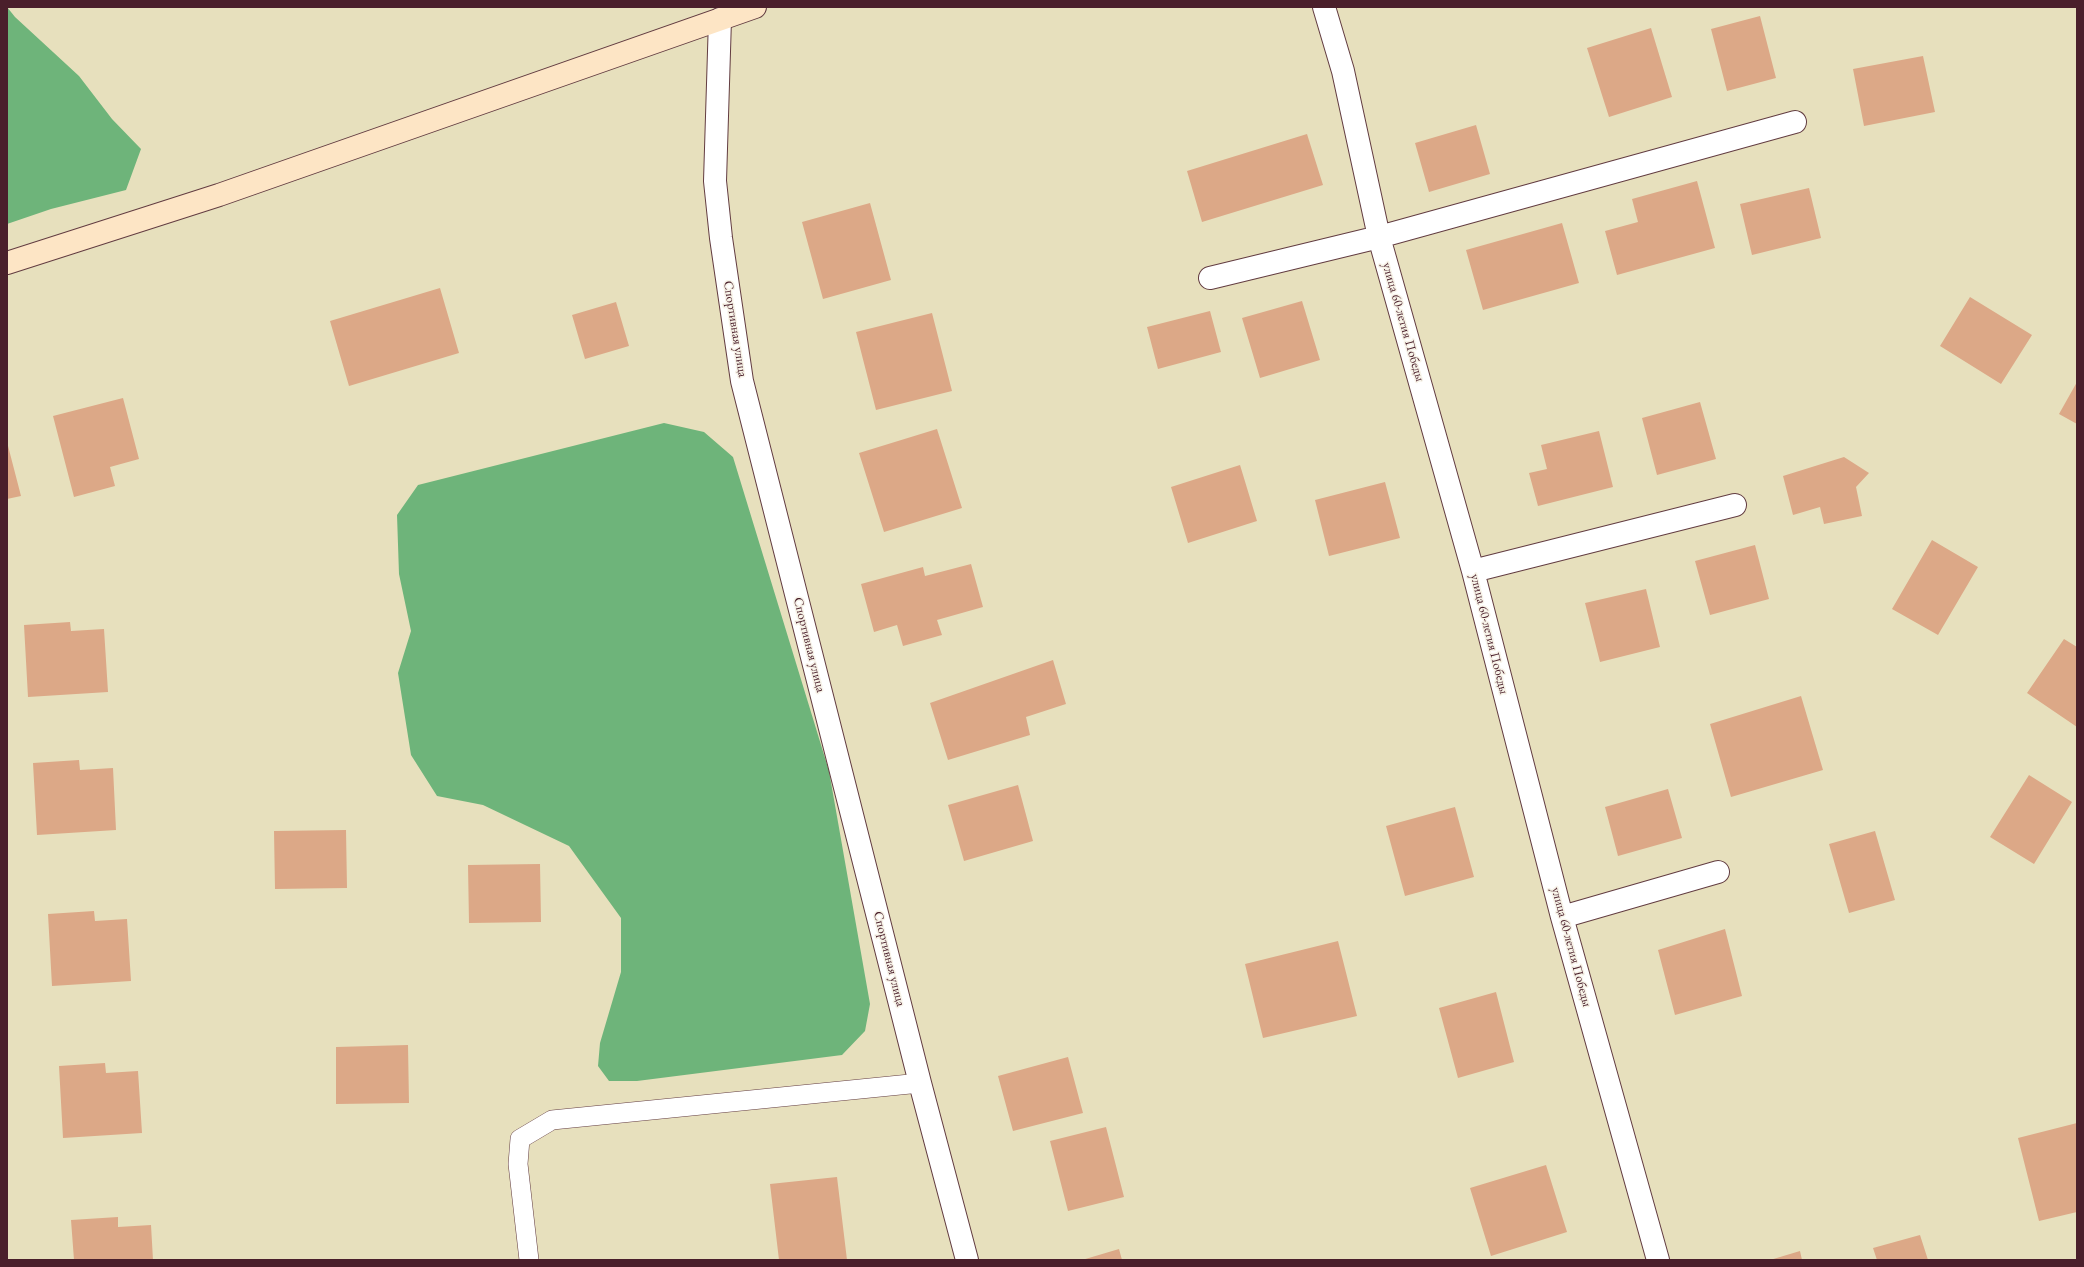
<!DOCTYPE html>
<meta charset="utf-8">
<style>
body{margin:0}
#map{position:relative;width:2084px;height:1267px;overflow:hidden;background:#e7e0bd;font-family:"EB Garamond",serif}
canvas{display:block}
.frame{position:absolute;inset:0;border:8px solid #4a1f2b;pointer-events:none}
</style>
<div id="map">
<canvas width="2084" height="1267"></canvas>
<div class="frame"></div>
</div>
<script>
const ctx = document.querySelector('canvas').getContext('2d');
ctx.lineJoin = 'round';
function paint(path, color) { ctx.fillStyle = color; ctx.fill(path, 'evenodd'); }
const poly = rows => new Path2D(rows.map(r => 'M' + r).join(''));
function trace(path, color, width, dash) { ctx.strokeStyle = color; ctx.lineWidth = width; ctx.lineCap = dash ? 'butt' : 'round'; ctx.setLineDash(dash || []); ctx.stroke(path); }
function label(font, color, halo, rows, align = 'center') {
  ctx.font = font + ' "EB Garamond",serif'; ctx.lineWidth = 3; ctx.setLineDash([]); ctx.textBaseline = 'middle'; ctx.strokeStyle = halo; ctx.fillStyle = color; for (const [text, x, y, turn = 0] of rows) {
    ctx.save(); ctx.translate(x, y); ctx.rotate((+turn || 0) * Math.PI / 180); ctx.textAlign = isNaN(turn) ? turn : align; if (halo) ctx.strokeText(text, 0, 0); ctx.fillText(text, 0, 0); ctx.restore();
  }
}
paint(poly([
 [7,7,15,17,79,76,112,119,141,149,126,190,51,209,7,224],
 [664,423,704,432,733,457,829,771,870,1004,865,1031,842,1055,637,1081,609,1081,598,1066,600,1043,621,972,621,918,569,846,483,805,437,796,411,755,398,673,411,631,399,574,397,515,418,485]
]), '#6eb47a');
paint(poly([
 [1760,16,1776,78,1727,91,1711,29],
 [1651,28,1672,97,1609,117,1587,48],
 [1923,56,1935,112,1864,126,1853,69],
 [1476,125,1490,174,1429,192,1415,143],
 [1307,134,1323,185,1202,222,1187,171],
 [1697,181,1715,248,1617,275,1605,231,1638,222,1632,199],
 [1809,188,1821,238,1752,255,1740,204],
 [870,203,891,280,823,299,802,222],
 [1562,223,1579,283,1483,310,1466,250],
 [440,288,459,353,349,386,330,321],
 [1970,297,2032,335,2001,384,1940,346],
 [1302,301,1320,360,1260,378,1242,318],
 [616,302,629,346,585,359,572,315],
 [1210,311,1221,352,1158,369,1147,327],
 [932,313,952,391,876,410,856,332],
 [2077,382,2077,424,2059,414],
 [123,398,139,459,110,467,115,486,74,497,53,416],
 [1700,402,1716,459,1657,475,1642,418],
 [937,429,962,508,884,532,859,453],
 [1599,431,1613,487,1538,506,1529,473,1547,469,1541,445],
 [7,442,21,496,7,499],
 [1844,457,1869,473,1856,487,1862,516,1824,524,1820,507,1793,515,1783,476],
 [1240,465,1257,521,1188,543,1171,487],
 [1385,482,1400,538,1329,556,1315,500],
 [1932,540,1978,567,1938,635,1892,609],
 [1755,545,1769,599,1710,615,1695,561],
 [971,564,983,607,937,620,942,635,903,646,897,625,874,632,861,584,923,567,925,576],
 [1646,589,1660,647,1600,662,1585,603],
 [70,622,71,631,104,629,108,692,28,697,24,625],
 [2064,639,2077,647,2077,727,2027,693],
 [1053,660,1066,704,1026,717,1030,735,948,760,930,703],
 [1801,696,1823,770,1731,797,1710,724],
 [79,760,80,770,113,768,116,830,37,835,33,763],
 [2029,775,2072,802,2034,864,1990,837],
 [1018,785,1033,841,964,861,948,805],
 [1668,789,1682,838,1618,856,1605,807],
 [1455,807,1474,877,1405,896,1386,826],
 [346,830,347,888,275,889,274,831],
 [1875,831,1895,900,1849,913,1829,844],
 [540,864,541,922,469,923,468,865],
 [94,911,95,921,127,919,131,981,52,986,48,914],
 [1725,929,1742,996,1675,1015,1658,950],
 [1338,941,1357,1016,1263,1038,1245,964],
 [1496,992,1514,1062,1458,1078,1439,1008],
 [408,1045,409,1103,336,1104,336,1047],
 [1068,1057,1083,1113,1013,1131,998,1076],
 [105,1063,106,1073,138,1071,142,1133,63,1138,59,1066],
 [2077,1123,2077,1212,2039,1221,2018,1138],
 [1106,1127,1124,1197,1068,1211,1050,1141],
 [1546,1165,1567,1232,1491,1256,1470,1188],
 [837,1177,847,1260,779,1260,770,1184],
 [118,1217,118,1227,151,1225,153,1260,74,1260,71,1220],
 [1920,1235,1928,1260,1877,1260,1873,1248],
 [1119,1249,1122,1260,1082,1260],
 [1800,1251,1802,1260,1770,1260]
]), '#dca887');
const lane = poly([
 [529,1260,518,1164,520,1139,552,1120,920,1083]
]);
const street = poly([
 [1324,7,1343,71,1379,237,1473,571,1562,917,1658,1260],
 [720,19,715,181,721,238,742,381,920,1083,967,1260],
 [1210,278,1379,237,1795,122],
 [1473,571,1735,505],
 [1562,917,1718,872]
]);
const secondary = poly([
 [7,263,219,195,755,7]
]);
trace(lane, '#623c41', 20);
trace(street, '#623c41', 24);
trace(secondary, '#623c41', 24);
trace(lane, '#fff', 19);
trace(street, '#fff', 22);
trace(secondary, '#fde5c5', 22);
label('13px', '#4a1f2b', '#f7f3e8', [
 ["улица 60-летия Победы",1403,322,74],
 ["Спортивная улица",735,329,81],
 ["улица 60-летия Победы",1489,634,76],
 ["Спортивная улица",809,645,76],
 ["улица 60-летия Победы",1571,947,75],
 ["Спортивная улица",889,959,76]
]);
</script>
